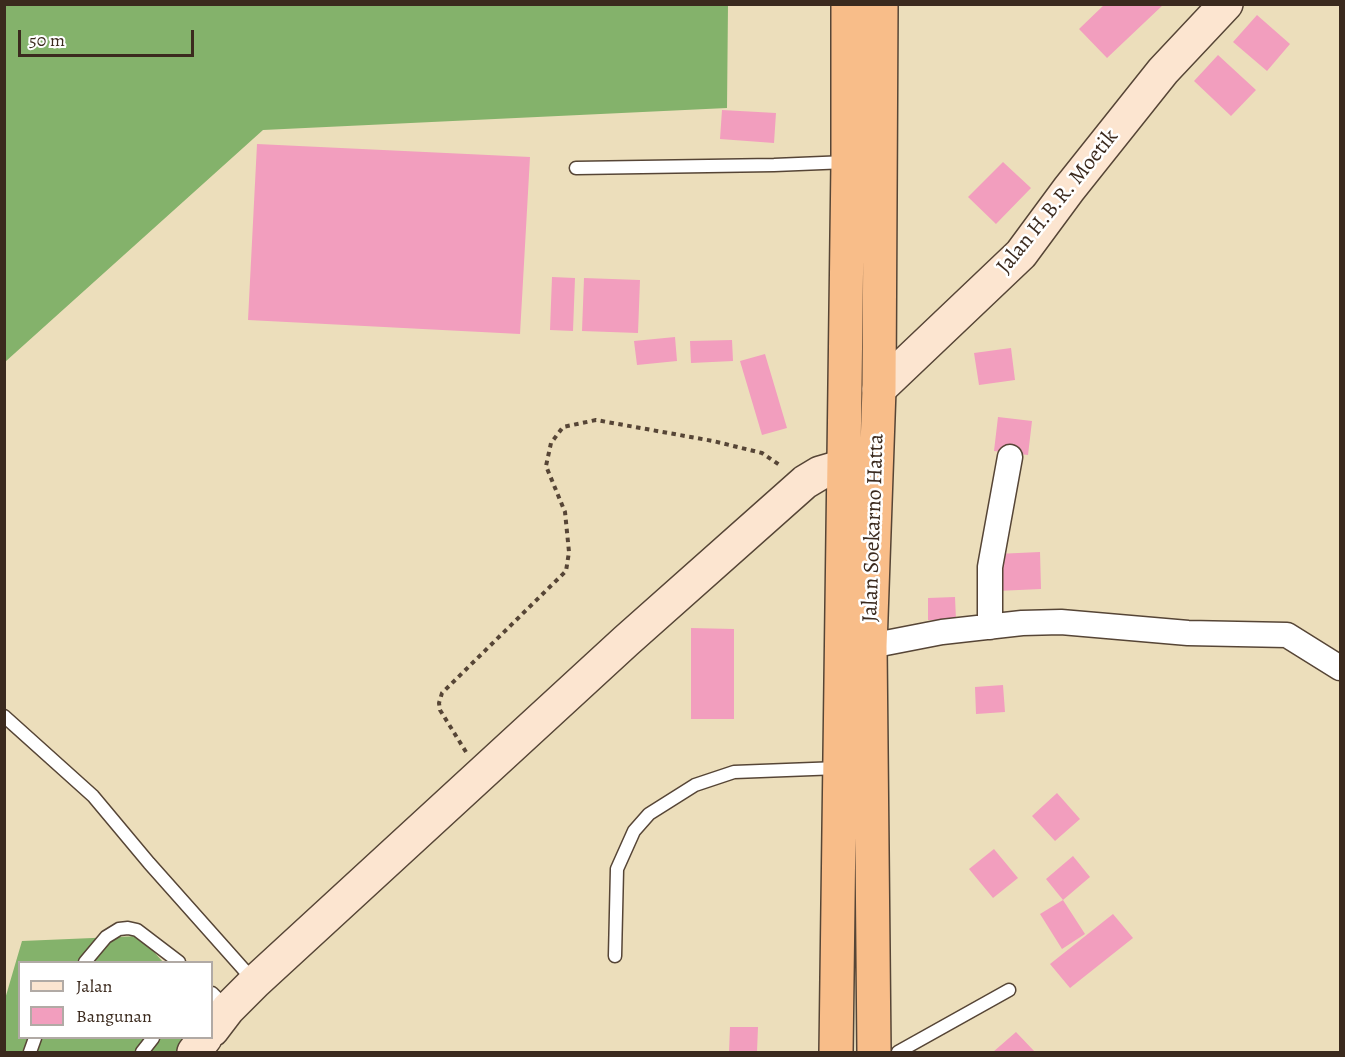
<!DOCTYPE html>
<style>
body{margin:0}
#map{position:relative;width:1345px;height:1057px;overflow:hidden;background:#ecdebb;font-family:Alegreya,serif}
canvas{display:block}
.frame{position:absolute;inset:0;border:6px solid #3b2a1e;pointer-events:none}
.legend{position:absolute;left:18px;top:961px;width:195px;height:78px;box-sizing:border-box;background:#fff;border:2px solid #b1aaa5;margin:0;padding:8px 10px;list-style:none;font-size:18px;color:#3b2a1e}
.legend li{display:flex;align-items:center;gap:12px;height:30px}
.legend b{width:30px;border:2px solid #b1aaa5}
.scale{position:absolute;left:18px;top:30px;width:176px;height:27px;box-sizing:border-box;border:3px solid #3b2a1e;border-top:0;padding-left:8px;font-size:18px;line-height:21px;white-space:nowrap;color:#3b2a1e;-webkit-text-stroke:4px #fff;paint-order:stroke}
</style>
<div id="map">
<canvas width="1345" height="1057"></canvas>
<div class="frame"></div>
<ul class="legend">
<li><b style="height:8px;background:#fce5d0"></b>Jalan</li>
<li><b style="height:16px;background:#f29ebe"></b>Bangunan</li>
</ul>
<div class="scale">50 m</div>
</div>
<script>
const ctx = document.querySelector('canvas').getContext('2d');
ctx.lineJoin = 'round';
function paint(path, color) { ctx.fillStyle = color; ctx.fill(path, 'evenodd'); }
const poly = rows => new Path2D(rows.map(r => 'M' + r).join(''));
function trace(path, color, width, dash) { ctx.strokeStyle = color; ctx.lineWidth = width; ctx.lineCap = dash ? 'butt' : 'round'; ctx.setLineDash(dash || []); ctx.stroke(path); }
function label(font, color, halo, rows, align = 'center') {
  ctx.font = font + ' Alegreya,serif'; ctx.lineWidth = 5; ctx.setLineDash([]); ctx.textBaseline = 'middle'; ctx.strokeStyle = halo; ctx.fillStyle = color; for (const [text, x, y, turn = 0] of rows) {
    ctx.save(); ctx.translate(x, y); ctx.rotate((+turn || 0) * Math.PI / 180); ctx.textAlign = isNaN(turn) ? turn : align; if (halo) ctx.strokeText(text, 0, 0); ctx.fillText(text, 0, 0); ctx.restore();
  }
}
paint(poly([
 [5,4,728,5,727,108,263,130,5,362],
 [140,936,163,962,20,962,20,1038,184,1038,184,1052,5,1052,5,999,22,941]
]), '#84b26b');
paint(poly([
 [1105,4,1164,4,1107,58,1079,29],
 [1257,15,1290,44,1267,71,1233,42],
 [1218,55,1256,90,1231,116,1194,81],
 [722,110,776,113,774,143,720,139],
 [257,144,530,157,520,334,248,320],
 [1003,162,1031,188,996,224,968,197],
 [552,277,575,278,573,331,550,330],
 [584,278,640,280,638,333,582,331],
 [675,337,677,361,637,365,634,341],
 [732,340,733,361,691,363,690,341],
 [1011,348,1015,380,979,385,974,353],
 [765,354,787,428,762,435,740,361],
 [998,417,1032,421,1028,455,994,451],
 [1040,552,1041,589,997,591,996,554],
 [955,597,956,620,928,620,928,598],
 [691,628,734,629,734,719,691,719],
 [1003,685,1005,712,976,714,975,687],
 [1057,793,1080,819,1055,841,1032,816],
 [994,849,1018,878,993,898,969,869],
 [1073,856,1090,877,1063,900,1046,879],
 [1063,900,1085,934,1062,949,1040,914],
 [1113,914,1133,938,1070,988,1050,964],
 [730,1027,758,1027,757,1052,729,1052],
 [1016,1032,1035,1052,993,1052]
]), '#f29ebe');
const lane = poly([
 [576,168,774,165,847,162],
 [4,716,93,796,149,863,254,981],
 [615,956,617,869,634,831,649,814,695,785,734,772,839,768],
 [85,962,106,937,119,929,128,928,137,930,179,962],
 [212,993,227,1008],
 [30,1052,35,1038],
 [142,1052,153,1038],
 [898,1052,1009,990]
]);
const street = poly([
 [990,627,990,567,1010,457],
 [870,646,942,632,1022,623,1061,622,1188,633,1287,635,1340,668]
]);
const secondary = poly([
 [879,389,1021,254,1069,189,1163,71,1226,4],
 [212,1030,228,1009,255,982,626,641,805,482,820,473,844,466],
 [194,1052,205,1038]
]);
const highway = poly([
 [836,1052,848,162,848,4],
 [874,1052,870,646,879,389,881,4]
]);
trace(lane, '#564536', 15);
trace(street, '#564536', 27);
trace(secondary, '#564536', 36);
trace(highway, '#564536', 36);
trace(poly([
 [466,752,440,710,439,703,442,693,566,571,569,552,565,512,546,466,551,443,563,427,596,420,713,441,762,453,781,466]
]), '#564536', 4, [4.5, 4.5]);
trace(lane, '#fff', 12);
trace(street, '#fff', 24);
trace(secondary, '#fce5d0', 33);
trace(highway, '#f8bd89', 33);
label('22px', '#3b2a1e', '#fff', [
 ["Jalan H.B.R. Moetik",1058,202,-51],
 ["Jalan Soekarno Hatta",874,528,-88]
]);
</script>
